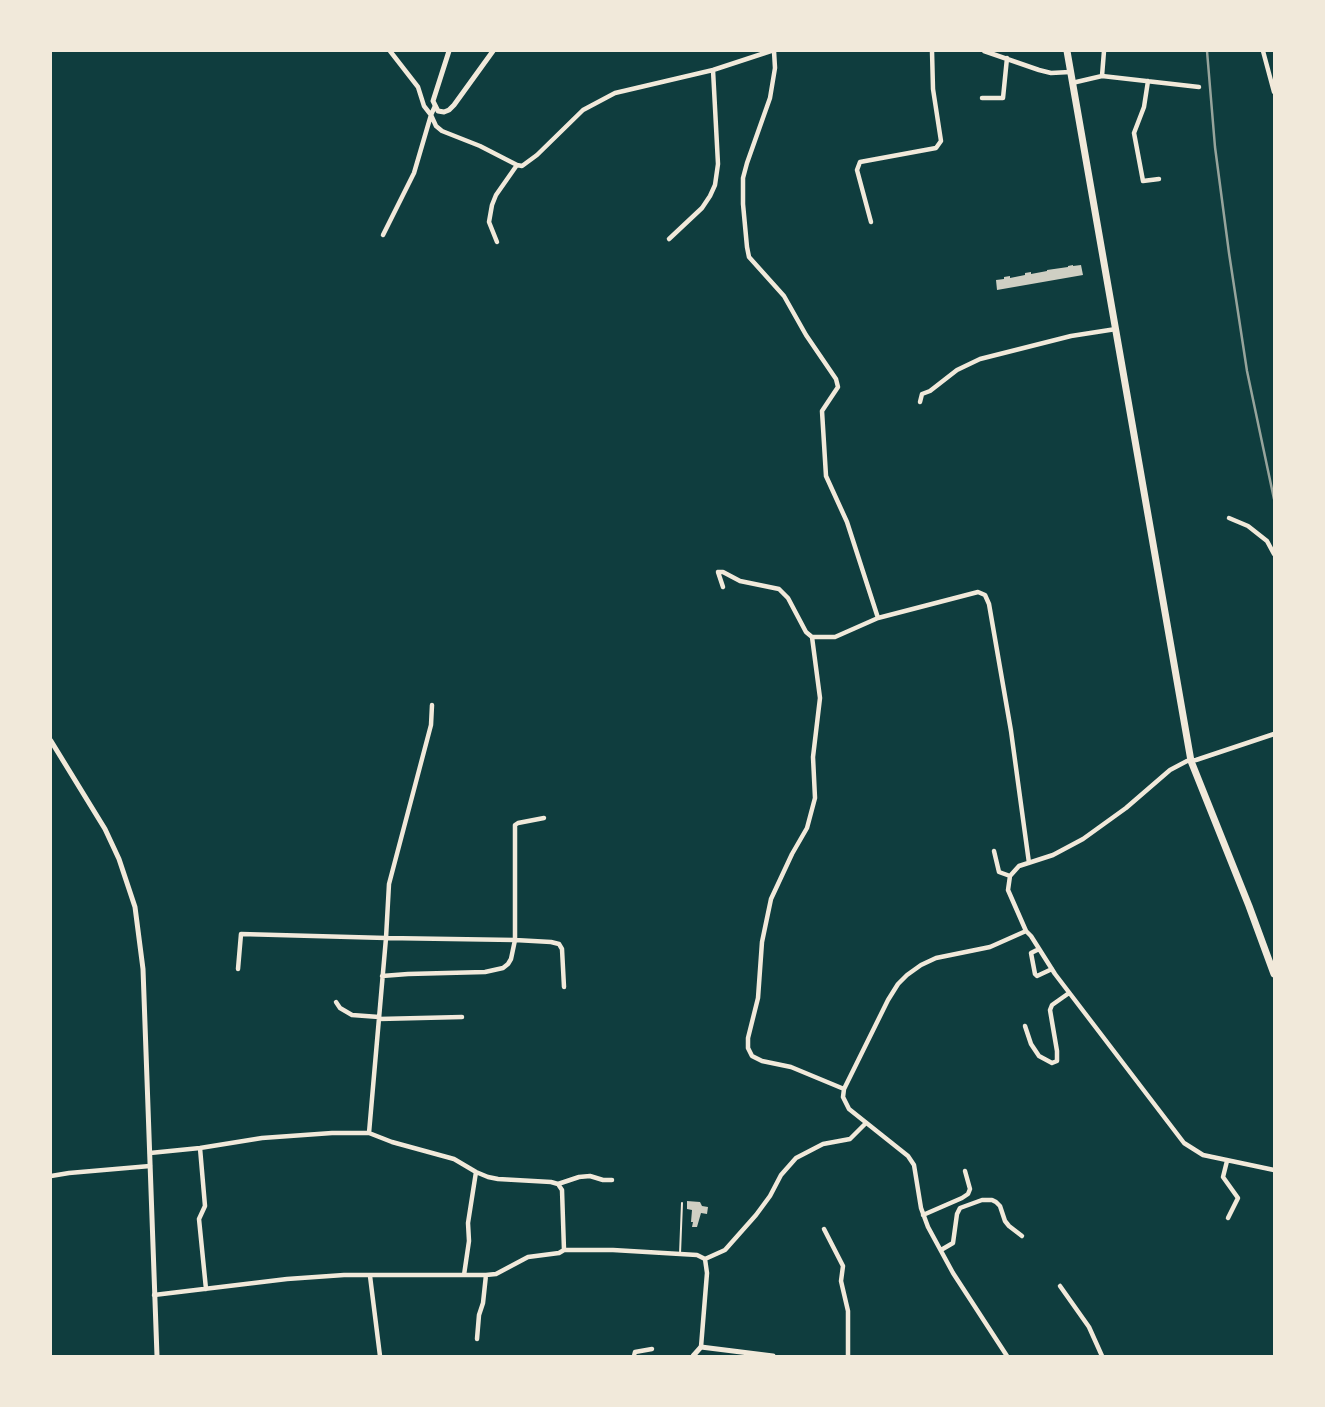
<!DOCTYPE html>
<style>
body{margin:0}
#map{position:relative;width:1325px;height:1407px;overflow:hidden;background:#0f3d3e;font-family:Barlow,sans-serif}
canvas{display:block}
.frame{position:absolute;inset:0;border:52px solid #f1e9da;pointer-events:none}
</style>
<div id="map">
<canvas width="1325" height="1407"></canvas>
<div class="frame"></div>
</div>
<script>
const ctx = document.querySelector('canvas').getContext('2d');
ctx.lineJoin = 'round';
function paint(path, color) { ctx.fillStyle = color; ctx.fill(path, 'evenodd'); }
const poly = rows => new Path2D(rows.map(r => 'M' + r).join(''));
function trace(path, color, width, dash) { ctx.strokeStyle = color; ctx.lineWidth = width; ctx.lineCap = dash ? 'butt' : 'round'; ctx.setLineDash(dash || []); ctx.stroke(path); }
paint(poly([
 [1073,265,1073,266,1081,265,1083,275,997,290,996,280,1004,279,1004,277,1010,276,1010,278,1025,275,1025,273,1031,272,1031,274,1047,271,1047,270,1068,267,1068,266],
 [687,1201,700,1202,702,1206,708,1207,707,1214,701,1213,697,1227,692,1227,693,1222,691,1222,692,1210,687,1209]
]), '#cfcfc3');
trace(poly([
 [680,1254,682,1203]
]), '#f1e9da', 2);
trace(poly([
 [774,51,775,68,770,98,747,163,743,178,743,204,747,247,749,257,784,296,806,335,836,379,838,387,822,411,826,476,847,522,878,618],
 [984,51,1039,70,1051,73,1070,72],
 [1263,51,1274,92],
 [1102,76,1104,51],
 [1148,81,1144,107,1134,133,1143,181,1159,179],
 [1072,83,1102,76,1199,87],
 [982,98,1003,98,1007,58],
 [435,106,431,115,436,126,442,131,480,146,517,165,522,166,537,155,583,110,615,93,713,70,771,51],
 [871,222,857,170,860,162,936,148,941,141,933,89,932,51],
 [383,235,414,173,431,115,424,106,418,87,390,51],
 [669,239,702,208,710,196,715,185,718,164,713,70],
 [497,242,489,222,492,205,496,195,517,165],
 [920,402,922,394,930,391,957,370,980,359,1071,336,1116,329],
 [1229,518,1248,526,1267,541,1274,554],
 [723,587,718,572,723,572,740,581,779,589,788,598,806,632,812,637],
 [1274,734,1196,760,1187,761,1170,770,1126,808,1083,839,1053,855,1019,866,1010,876,1008,890,1026,931,1031,936,1055,974,1184,1143,1203,1155,1274,1170],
 [994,851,999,872,1010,876],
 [1039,949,1031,953,1035,974,1037,976,1052,969],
 [238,969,241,934,386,938,389,884,431,725,432,705],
 [382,976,408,974,485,972,503,968,508,964,511,959,515,940,515,825,518,823,544,818],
 [336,1002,340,1008,352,1015,379,1017],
 [379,1019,462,1017],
 [1025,1026,1031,1044,1039,1056,1052,1063,1057,1061,1057,1051,1050,1010,1052,1005,1069,993],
 [844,1089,791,1067,762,1061,752,1056,748,1048,748,1038,758,998,762,942,771,899,792,854,807,828,815,798,813,757,820,698,812,637,835,637,878,618,978,592,985,595,989,604,1011,731,1029,863],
 [369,1133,386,938,515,940,551,942,559,944,562,949,564,987],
 [200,1148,205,1206,199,1219,206,1289],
 [150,1153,200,1148,262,1138,332,1133,369,1133,392,1142,454,1159,476,1172,488,1177,498,1179,551,1182,558,1184,562,1190,564,1250],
 [1227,1161,1223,1177,1238,1198,1228,1218],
 [51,1176,69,1173,150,1166],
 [558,1184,579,1177,590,1176,603,1180,612,1180],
 [923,1215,962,1198,968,1194,970,1189,965,1171],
 [824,1229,843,1266,841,1281,848,1311,848,1356],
 [941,1250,953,1243,957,1214,960,1208,982,1200,992,1200,996,1202,1000,1206,1005,1221,1009,1226,1022,1236],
 [705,1259,725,1250,756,1215,770,1196,781,1175,796,1158,823,1144,850,1139,866,1123],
 [464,1275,469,1241,468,1223,476,1172],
 [370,1276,380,1356],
 [1060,1286,1089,1327,1102,1356],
 [154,1295,287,1279,344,1275,486,1275,496,1274,528,1257,559,1253,564,1250,613,1250,697,1255,705,1259],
 [477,1339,479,1315,483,1303,486,1275],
 [701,1347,707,1273,705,1259],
 [634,1356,635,1352,652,1349],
 [1007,1356,953,1273,928,1227,921,1208,914,1165,908,1156,849,1109,843,1097,844,1089,888,1000,898,984,907,975,921,965,936,958,990,947,1026,931]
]), '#f1e9da', 4.5);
trace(poly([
 [449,51,433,101,438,111,444,112,449,110,454,105,493,51],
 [51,741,105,829,119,859,135,907,143,969,157,1356],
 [693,1356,701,1347,773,1356]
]), '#f1e9da', 5);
trace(poly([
 [1067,51,1191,761,1249,906,1274,974]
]), '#f1e9da', 7);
trace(poly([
 [1207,51,1215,147,1229,253,1247,371,1274,499]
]), '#97a49c', 2.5);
</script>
